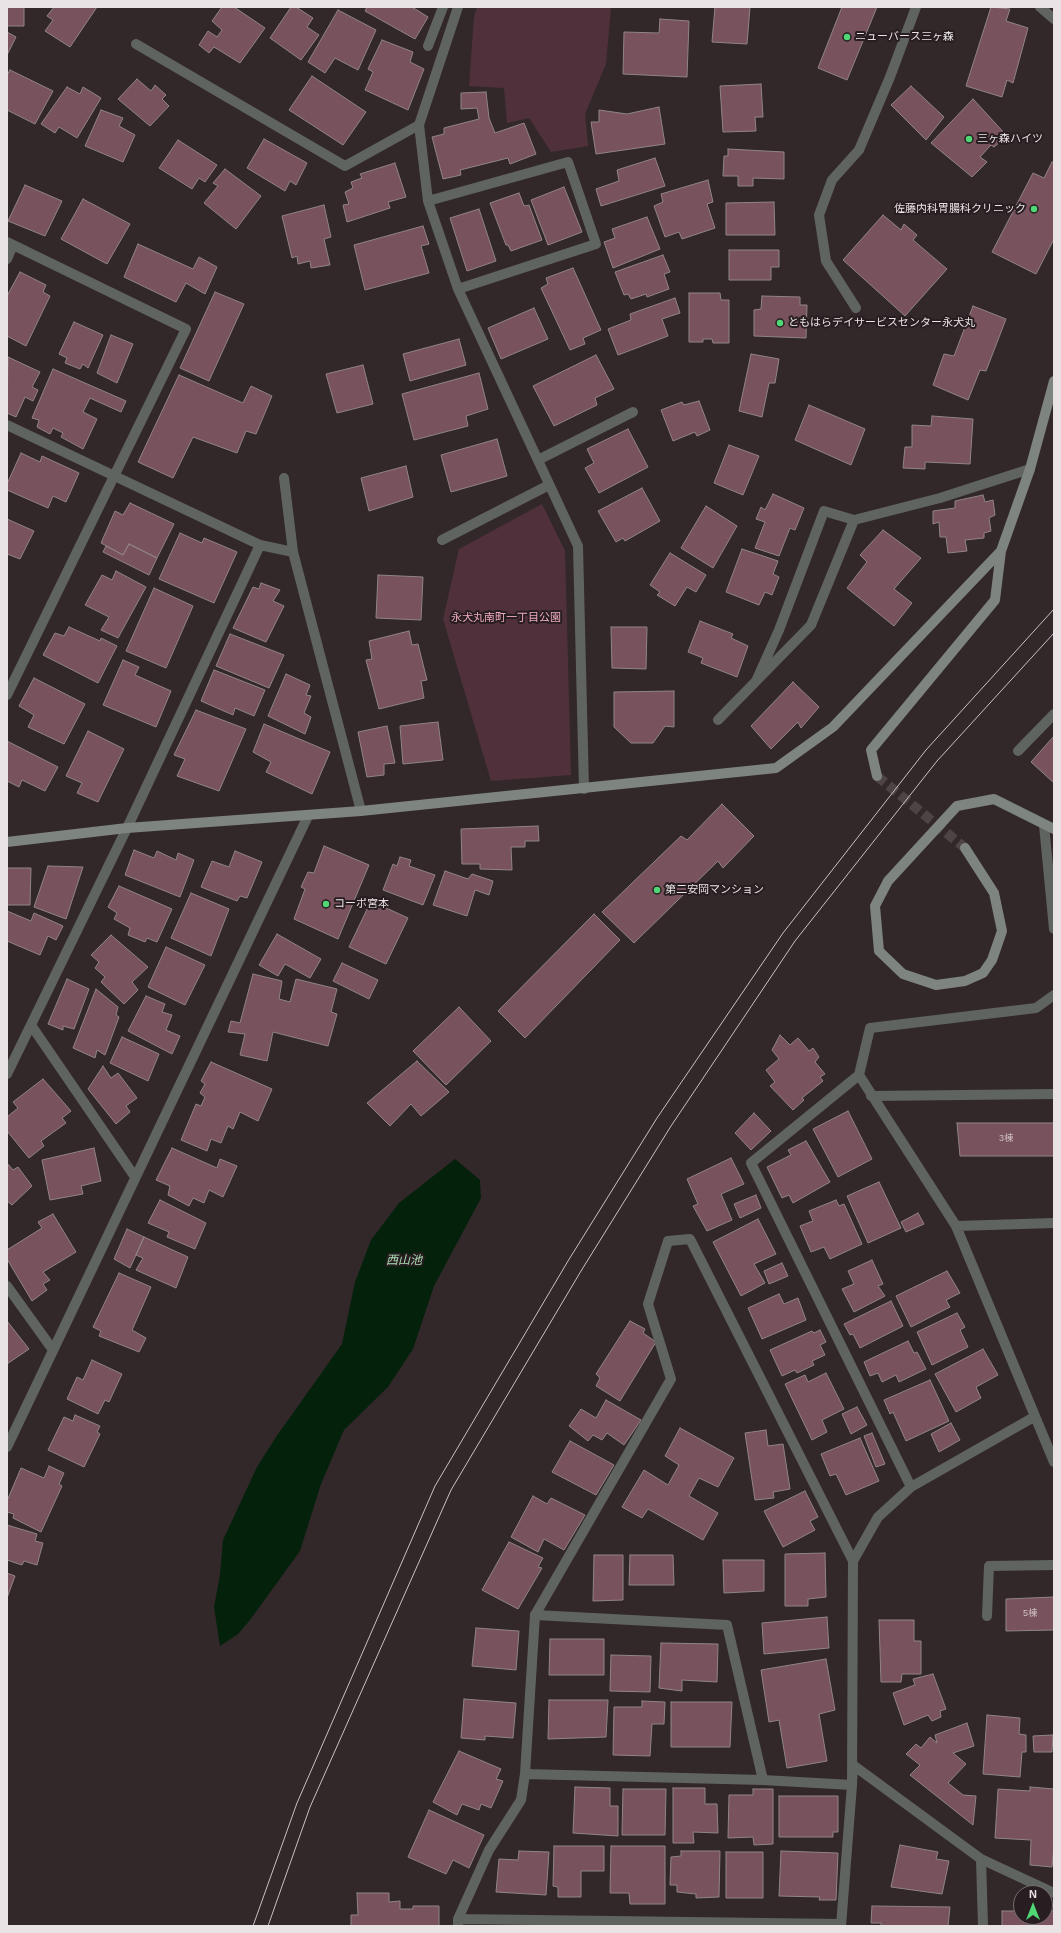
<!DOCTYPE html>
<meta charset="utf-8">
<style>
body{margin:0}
#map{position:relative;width:1061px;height:1933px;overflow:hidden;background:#32282a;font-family:Helvetica,sans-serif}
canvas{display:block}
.frame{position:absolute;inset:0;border:8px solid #eae3e5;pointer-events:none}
.north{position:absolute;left:1013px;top:1885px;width:40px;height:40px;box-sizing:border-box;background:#281e21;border:1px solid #766d6f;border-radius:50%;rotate:0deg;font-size:11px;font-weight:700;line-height:16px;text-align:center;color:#eae3e5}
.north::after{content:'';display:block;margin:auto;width:14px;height:18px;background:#4fd675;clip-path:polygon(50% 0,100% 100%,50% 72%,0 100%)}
</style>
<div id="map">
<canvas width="1061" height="1933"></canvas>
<div class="frame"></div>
<div class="north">N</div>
</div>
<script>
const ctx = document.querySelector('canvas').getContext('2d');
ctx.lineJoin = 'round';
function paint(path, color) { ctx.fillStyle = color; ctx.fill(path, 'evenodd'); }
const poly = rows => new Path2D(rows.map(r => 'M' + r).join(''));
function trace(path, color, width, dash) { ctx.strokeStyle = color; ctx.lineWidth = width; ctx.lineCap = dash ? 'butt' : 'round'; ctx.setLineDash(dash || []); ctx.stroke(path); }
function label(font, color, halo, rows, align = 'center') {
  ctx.font = font + ' Helvetica,"Noto Sans JP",sans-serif'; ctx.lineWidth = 4; ctx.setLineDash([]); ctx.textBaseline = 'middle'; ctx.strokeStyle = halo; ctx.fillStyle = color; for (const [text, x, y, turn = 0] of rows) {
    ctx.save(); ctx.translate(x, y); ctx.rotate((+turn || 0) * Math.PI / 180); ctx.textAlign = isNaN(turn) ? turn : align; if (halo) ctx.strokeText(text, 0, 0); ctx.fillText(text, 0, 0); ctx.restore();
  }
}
paint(poly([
 [477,7,611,7,606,64,585,114,588,146,551,152,529,118,507,123,504,88,469,86,474,17],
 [542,504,565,551,571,775,491,781,443,619,459,549]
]), '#50313b');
paint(poly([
 [455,1159,480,1180,481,1198,434,1286,413,1349,388,1387,344,1430,321,1484,300,1551,250,1620,238,1634,220,1646,214,1607,220,1575,223,1540,257,1467,276,1437,342,1344,355,1282,371,1240,399,1203]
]), '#04210c');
const building = poly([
 [7,7,24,7,24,26,7,26,7,7],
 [54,7,97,7,70,47,45,31,53,20,47,16,54,7],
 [222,7,234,7,265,28,240,63,214,47,209,53,199,45,208,31,217,37,222,30,212,21,222,7],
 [291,7,296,7,313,18,307,27,319,35,301,60,270,38,291,7],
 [367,7,412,7,428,17,415,39,365,11,367,7],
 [715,7,750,7,747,44,712,42,715,7],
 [842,7,877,7,847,80,818,68,842,7],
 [991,7,1010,9,1006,21,1028,28,1013,83,1007,80,1002,97,966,86,991,7],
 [338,10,376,30,358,70,335,58,325,73,308,62,338,10],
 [660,19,689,21,687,77,623,74,624,32,659,33,660,19],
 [7,32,16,37,7,55,7,32],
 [382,40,413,52,410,62,424,69,408,110,365,90,373,72,368,69,382,40],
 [10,70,53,91,35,124,7,110,7,75,10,70],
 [312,76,366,112,343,145,289,110,312,76],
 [137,79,151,91,155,85,166,95,162,99,169,106,150,126,118,99,137,79],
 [761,84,763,117,755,117,756,131,723,132,720,86,761,84],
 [911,86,944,117,926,140,891,105,911,86],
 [67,87,80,94,83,87,101,98,77,138,59,127,55,133,41,124,67,87],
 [486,92,489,118,495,133,524,123,536,154,510,164,508,158,460,170,461,175,443,179,432,137,444,134,444,128,479,119,477,108,461,109,461,93,486,92],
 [973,99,1007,136,994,147,991,145,980,157,987,162,972,177,931,143,973,99],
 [659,107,665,144,596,154,591,122,599,122,599,110,627,114,659,107],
 [101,110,123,118,119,126,135,135,123,162,85,146,101,110],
 [264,139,307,163,296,185,290,181,285,191,247,168,264,139],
 [178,140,217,165,205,182,199,178,192,189,159,168,178,140],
 [728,149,784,152,784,179,753,178,753,186,738,186,738,176,723,176,724,156,728,156,728,149],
 [655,158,665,186,601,206,596,189,619,181,617,170,655,158],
 [1052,162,1054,163,1054,239,1036,274,992,252,1033,173,1044,178,1052,162],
 [395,163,406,197,388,202,390,208,347,222,343,205,349,204,345,192,353,188,351,182,362,178,360,174,395,163],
 [225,169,261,196,236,229,204,203,218,186,213,183,225,169],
 [708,180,713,202,707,204,715,228,682,239,679,232,665,237,654,206,663,202,661,194,708,180],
 [25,185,62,201,45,236,8,221,25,185],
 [564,187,582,232,548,245,531,200,564,187],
 [519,193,524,206,529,205,542,240,511,251,508,245,506,245,490,203,519,193],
 [83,199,130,224,107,264,61,239,83,199],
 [774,202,775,235,726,235,726,203,774,202],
 [324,205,331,237,324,239,330,265,311,268,310,261,298,264,297,256,292,258,282,216,324,205],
 [479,209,496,261,467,271,450,218,479,209],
 [883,215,901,230,904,224,917,235,913,240,947,269,905,316,843,260,883,215],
 [647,217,660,249,613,268,604,242,615,238,612,229,647,217],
 [423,226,429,244,421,246,429,273,365,290,354,245,423,226],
 [138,244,193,269,199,257,217,267,205,294,186,283,176,302,124,277,138,244],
 [729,250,779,250,779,267,771,267,771,280,729,280,729,250],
 [663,255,670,272,664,274,669,289,647,297,646,294,631,299,628,294,624,295,615,272,663,255],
 [573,268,601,330,583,338,585,344,570,350,541,288,548,284,546,278,573,268],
 [20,272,46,285,43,292,50,296,26,346,7,336,7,296,20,272],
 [215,292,244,304,209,381,180,368,215,292],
 [689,293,720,293,721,300,729,300,729,343,713,343,712,339,703,339,703,342,689,342,689,293],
 [762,296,800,297,800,305,807,305,806,338,754,336,754,310,761,309,762,296],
 [675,298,680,313,662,319,668,336,618,355,608,329,631,320,630,314,675,298],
 [973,306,1006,319,986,371,980,370,968,400,933,385,944,354,954,356,973,306],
 [534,308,548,339,501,359,488,328,534,308],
 [74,322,103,335,88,368,83,364,80,369,65,363,67,358,59,354,74,322],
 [111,335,133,344,117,383,97,373,111,335],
 [459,339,466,365,410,381,403,354,459,339],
 [751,354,779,359,775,383,769,383,762,417,739,411,751,354],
 [596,355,614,389,595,398,597,405,554,426,533,386,596,355],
 [8,357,40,372,32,387,38,390,33,401,25,397,16,417,7,413,8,357],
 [363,365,373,404,337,413,326,374,363,365],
 [53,369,126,401,121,412,90,398,83,412,97,419,83,449,61,437,63,433,53,428,50,434,37,427,39,420,32,418,53,369],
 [479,373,488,409,466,416,468,426,414,440,402,394,479,373],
 [179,375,243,403,251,386,272,396,256,434,246,431,237,453,193,437,173,478,138,462,179,375],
 [699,401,710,430,697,436,695,432,673,441,661,410,682,402,684,405,699,401],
 [809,405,865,429,851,465,795,440,809,405],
 [932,416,973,419,970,464,925,462,925,469,903,468,905,447,912,447,912,425,931,426,932,416],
 [628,429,648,467,599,493,585,468,594,463,587,449,628,429],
 [497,439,507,476,451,492,441,455,497,439],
 [729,445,759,456,743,495,714,483,729,445],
 [21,453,40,462,42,456,79,473,66,502,53,496,48,508,7,490,7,484,21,453],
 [406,466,413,497,369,511,361,478,406,466],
 [642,488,660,521,625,541,623,538,616,542,598,511,642,488],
 [773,494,804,508,795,530,790,528,779,556,755,548,765,522,756,519,761,507,765,510,773,494],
 [983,495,985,502,993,500,995,515,989,518,991,531,984,533,984,538,965,540,967,551,948,553,946,537,940,537,939,522,933,524,933,511,955,508,955,501,983,495],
 [130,503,174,524,157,558,129,544,123,555,101,543,115,511,123,515,130,503],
 [706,506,737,526,713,568,681,548,706,506],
 [7,519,34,531,20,559,7,554,7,519],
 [883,530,921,558,894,589,912,603,894,626,847,588,867,562,860,555,883,530],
 [180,533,202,543,204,538,237,552,214,603,159,579,180,533],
 [129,544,157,558,149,575,103,552,106,546,123,555,129,544],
 [742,549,778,561,773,574,779,577,772,595,765,592,759,605,726,592,742,549],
 [670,553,706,575,696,592,687,587,675,606,657,595,660,592,650,585,670,553],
 [116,571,146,587,118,638,101,630,109,617,85,605,102,575,112,580,116,571],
 [378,575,423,577,421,620,376,618,378,575],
 [261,583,280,590,273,601,284,606,266,642,233,628,253,587,259,589,261,583],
 [154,588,193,606,166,668,126,651,154,588],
 [700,621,733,634,731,638,748,646,737,677,701,663,703,658,688,652,700,621],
 [69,627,100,641,101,638,117,646,98,683,43,655,55,633,64,636,69,627],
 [611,627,647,627,646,669,612,668,611,627],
 [409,631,412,645,418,644,427,680,421,681,424,698,379,709,366,660,372,659,369,641,409,631],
 [230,634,284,655,269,688,216,666,230,634],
 [123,660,139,667,135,675,171,691,156,727,103,705,123,660],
 [214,670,265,690,254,716,235,708,233,715,201,701,214,670],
 [286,674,310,685,306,695,311,696,304,713,311,717,305,734,268,716,286,674],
 [34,678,85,704,64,744,28,727,34,715,19,706,34,678],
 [793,682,819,707,801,728,798,722,771,749,751,726,793,682],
 [674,691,674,727,665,726,653,743,631,743,614,727,614,692,674,691],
 [196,710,246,729,219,791,177,776,185,759,174,755,196,710],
 [438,722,443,760,403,764,400,726,438,722],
 [264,724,330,752,312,794,266,772,271,762,253,752,264,724],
 [387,726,395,763,384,764,384,775,367,777,358,732,387,726],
 [88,731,124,749,98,802,77,793,82,783,66,776,88,731],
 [1054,736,1054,783,1031,762,1054,736],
 [7,741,58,767,45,791,22,780,19,787,7,781,7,741],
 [722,804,754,836,723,868,718,861,634,943,602,912,681,836,687,840,722,804],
 [538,826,539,841,525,841,525,847,511,847,512,870,480,869,480,864,462,864,461,829,538,826],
 [324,846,369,865,338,939,294,919,305,889,301,887,308,872,314,873,324,846],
 [134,850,154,858,157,851,176,860,178,853,194,860,180,897,125,875,134,850],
 [235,851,262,862,247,898,240,896,237,901,201,887,212,861,229,867,235,851],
 [400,857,411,860,409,866,435,875,423,905,383,890,393,864,397,866,400,857],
 [48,866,83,867,66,919,34,907,48,866],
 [7,868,31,868,30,905,7,905,7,868],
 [445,871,468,879,472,874,493,881,489,895,475,890,467,916,433,905,445,871],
 [119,886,172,909,157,942,147,938,145,942,128,935,130,928,114,919,117,913,108,907,119,886],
 [191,893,229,909,211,956,171,938,191,893],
 [371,901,408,918,386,964,349,947,371,901],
 [7,911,31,921,34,913,63,926,56,940,48,936,40,955,7,941,7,911],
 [594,914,620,940,525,1038,498,1011,594,914],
 [277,934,321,959,310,978,285,964,278,976,259,965,277,934],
 [111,935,148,967,132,982,138,990,124,1004,101,982,105,977,95,968,99,962,91,955,111,935],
 [166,947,205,965,185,1005,148,987,166,947],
 [342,963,378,980,369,999,333,981,342,963],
 [253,974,282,981,279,999,290,1002,296,979,337,989,331,1012,337,1014,328,1046,273,1032,267,1061,240,1055,245,1034,228,1032,231,1021,240,1023,253,974],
 [67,979,89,989,74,1029,63,1026,63,1030,48,1024,67,979],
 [96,989,118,1007,116,1015,119,1017,105,1055,97,1050,95,1058,73,1048,96,989],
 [146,996,165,1004,162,1012,172,1015,166,1030,180,1036,172,1054,128,1031,146,996],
 [459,1007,491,1041,446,1085,413,1051,459,1007],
 [780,1035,790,1045,798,1038,809,1051,813,1048,819,1057,815,1062,825,1074,820,1077,823,1081,802,1098,804,1100,793,1110,770,1086,775,1082,766,1070,779,1059,772,1050,780,1035],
 [122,1037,159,1054,148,1081,110,1063,122,1037],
 [417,1061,449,1092,421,1116,411,1104,390,1126,367,1103,417,1061],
 [211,1062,272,1089,258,1121,240,1112,233,1129,228,1126,221,1143,211,1139,207,1151,181,1140,196,1104,201,1106,205,1097,200,1093,205,1084,201,1081,211,1062],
 [103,1066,111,1078,118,1073,137,1098,126,1106,130,1112,116,1124,88,1089,103,1066],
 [43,1079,71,1111,62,1118,66,1123,41,1141,44,1146,29,1158,7,1131,7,1117,18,1108,13,1102,43,1079],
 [848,1111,872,1159,838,1177,813,1129,848,1111],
 [754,1113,771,1131,751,1150,735,1133,754,1113],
 [957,1123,1054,1123,1054,1156,960,1156,957,1123],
 [806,1141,830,1182,793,1203,789,1195,782,1198,767,1167,791,1155,788,1150,806,1141],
 [94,1148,101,1181,81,1186,83,1194,50,1200,42,1160,94,1148],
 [172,1148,217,1168,220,1159,237,1166,223,1197,209,1190,204,1203,193,1198,189,1206,168,1195,170,1186,156,1180,172,1148],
 [731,1158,744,1184,721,1194,732,1220,707,1231,693,1206,698,1204,687,1179,731,1158],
 [7,1163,13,1170,18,1167,32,1186,12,1205,7,1201,7,1163],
 [879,1182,901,1228,868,1243,847,1196,879,1182],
 [756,1195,761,1208,740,1218,734,1204,756,1195],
 [160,1200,206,1223,195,1249,167,1237,169,1232,148,1223,160,1200],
 [836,1200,839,1206,844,1204,862,1244,830,1259,824,1247,811,1252,800,1226,813,1221,809,1211,836,1200],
 [918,1213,924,1224,906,1232,901,1222,918,1213],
 [53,1214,76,1252,43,1272,50,1280,43,1284,47,1290,32,1301,7,1259,7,1250,42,1228,38,1222,53,1214],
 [758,1219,776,1254,754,1264,765,1283,741,1296,713,1242,758,1219],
 [127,1229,144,1237,130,1268,114,1259,127,1229],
 [144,1237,188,1257,176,1288,136,1270,143,1258,136,1255,144,1237],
 [872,1260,883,1284,878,1286,885,1296,854,1312,842,1289,854,1284,848,1271,872,1260],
 [782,1263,788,1276,769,1284,764,1271,782,1263],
 [947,1271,960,1293,946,1300,950,1307,911,1327,896,1296,947,1271],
 [119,1273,151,1287,132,1330,146,1338,139,1352,99,1336,101,1331,93,1327,119,1273],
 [779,1294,784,1304,798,1298,806,1320,762,1339,748,1308,779,1294],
 [891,1301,903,1326,860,1348,853,1334,850,1335,844,1324,891,1301],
 [957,1313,965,1327,960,1330,968,1347,932,1365,917,1332,957,1313],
 [7,1321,29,1349,7,1364,7,1321],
 [630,1321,645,1329,643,1333,656,1342,620,1401,596,1386,600,1378,596,1374,630,1321],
 [820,1330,826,1342,820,1345,825,1355,812,1361,814,1365,797,1373,795,1370,782,1376,770,1350,812,1331,814,1333,820,1330],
 [908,1341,914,1353,917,1352,926,1369,899,1382,896,1375,882,1382,878,1373,870,1376,864,1362,908,1341],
 [983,1349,998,1375,976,1387,981,1398,956,1412,935,1374,983,1349],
 [92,1360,122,1374,109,1402,105,1400,98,1414,67,1399,77,1377,83,1380,92,1360],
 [826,1373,844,1409,822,1420,827,1432,812,1440,785,1384,805,1375,808,1382,826,1373],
 [930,1380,949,1421,906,1441,893,1412,890,1414,884,1400,930,1380],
 [606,1400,641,1420,624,1445,607,1433,602,1440,593,1435,588,1441,569,1426,581,1409,596,1418,606,1400],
 [857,1407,867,1425,851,1434,842,1414,857,1407],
 [75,1415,100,1426,97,1432,100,1434,84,1467,48,1450,64,1417,73,1421,75,1415],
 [951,1423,960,1440,939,1452,931,1434,951,1423],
 [680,1428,734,1458,718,1487,699,1478,689,1496,718,1513,703,1540,648,1509,642,1518,622,1507,644,1470,668,1485,679,1465,665,1456,680,1428],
 [766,1430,768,1446,783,1444,790,1489,773,1492,774,1498,755,1500,745,1433,766,1430],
 [872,1433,885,1464,876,1467,864,1436,872,1433],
 [860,1438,879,1481,846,1495,836,1474,830,1476,821,1454,860,1438],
 [570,1441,614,1465,596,1495,552,1472,570,1441],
 [49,1466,64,1473,59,1484,62,1486,41,1532,13,1518,14,1514,7,1512,7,1501,21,1468,44,1478,49,1466],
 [805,1491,818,1517,810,1521,815,1530,783,1547,764,1511,805,1491],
 [533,1496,547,1504,551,1498,585,1515,564,1550,544,1539,538,1552,511,1537,533,1496],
 [7,1525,37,1534,35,1541,43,1543,37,1565,24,1561,22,1565,7,1560,7,1525],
 [509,1542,543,1558,538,1567,542,1568,518,1609,482,1590,509,1542],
 [825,1553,826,1597,808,1599,808,1606,785,1606,785,1554,825,1553],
 [594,1555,623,1555,623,1600,593,1601,594,1555],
 [630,1555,673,1555,674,1585,629,1585,630,1555],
 [723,1560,764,1560,764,1591,724,1593,723,1560],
 [7,1573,15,1576,7,1598,7,1573],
 [1054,1597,1054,1630,1006,1631,1006,1599,1054,1597],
 [827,1617,829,1648,764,1654,762,1623,827,1617],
 [879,1620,914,1620,914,1641,921,1641,921,1674,902,1674,901,1682,881,1682,879,1620],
 [476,1628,519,1631,516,1670,472,1666,476,1628],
 [550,1639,604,1639,604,1675,549,1675,550,1639],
 [661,1643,718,1644,717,1682,682,1680,682,1691,659,1688,661,1643],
 [611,1655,651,1656,650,1692,610,1691,611,1655],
 [826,1659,835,1710,819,1714,827,1761,787,1768,779,1720,769,1722,761,1670,826,1659],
 [933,1674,946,1709,940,1711,941,1717,932,1721,928,1715,904,1725,893,1693,915,1685,913,1679,933,1674],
 [464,1699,516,1703,513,1738,485,1736,485,1740,461,1738,464,1699],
 [549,1700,608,1700,606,1737,548,1739,549,1700],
 [642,1701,665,1702,664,1724,652,1724,650,1756,613,1755,614,1707,642,1707,642,1701],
 [671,1702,732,1702,730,1747,671,1747,671,1702],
 [987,1715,1020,1718,1019,1734,1026,1735,1026,1752,1022,1752,1020,1777,983,1774,987,1715],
 [967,1723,974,1746,953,1753,966,1764,948,1783,963,1795,976,1796,973,1825,910,1775,920,1765,906,1754,916,1744,921,1748,930,1737,937,1743,935,1735,967,1723],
 [1053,1735,1052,1752,1034,1752,1033,1736,1053,1735],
 [459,1751,501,1769,496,1779,503,1781,491,1808,481,1804,479,1810,462,1804,457,1815,433,1802,459,1751],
 [575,1787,610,1788,610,1806,618,1806,618,1836,573,1833,575,1787],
 [1030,1787,1054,1789,1054,1846,1052,1867,1030,1865,1031,1840,995,1838,998,1789,1030,1791,1030,1787],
 [673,1788,705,1788,705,1804,717,1804,718,1833,693,1832,694,1843,673,1843,673,1788],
 [623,1789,666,1789,665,1835,622,1835,623,1789],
 [753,1789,773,1789,773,1844,754,1845,753,1837,728,1838,729,1795,753,1795,753,1789],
 [779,1796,838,1796,838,1832,833,1832,833,1837,779,1837,779,1796],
 [429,1810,484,1835,469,1868,453,1860,446,1874,408,1857,429,1810],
 [900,1845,938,1852,936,1859,949,1861,942,1894,891,1887,900,1845],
 [554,1846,604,1846,604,1871,581,1871,581,1897,558,1897,558,1887,553,1886,554,1846],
 [611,1846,665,1846,665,1904,630,1904,629,1893,610,1893,611,1846],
 [519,1851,549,1852,546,1895,496,1892,499,1859,518,1860,519,1851],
 [681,1851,720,1851,719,1897,696,1898,696,1894,677,1892,677,1885,670,1885,671,1857,681,1856,681,1851],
 [781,1851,838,1853,836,1900,819,1900,820,1897,779,1896,781,1851],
 [726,1852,763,1852,763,1898,726,1898,726,1852],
 [357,1893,389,1893,389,1902,400,1901,400,1909,413,1909,413,1906,439,1906,439,1926,351,1926,351,1915,358,1915,357,1893],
 [872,1906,950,1907,948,1926,881,1926,881,1923,871,1923,872,1906],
 [1002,1911,1021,1911,1021,1917,1045,1917,1045,1911,1054,1911,1054,1926,1002,1926,1002,1911]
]);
paint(building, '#78525d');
trace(building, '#918487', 1);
trace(poly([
 [877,776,965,848]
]), '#4e4446', 10, [10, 5]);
trace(poly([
 [136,44,345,166,419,125,458,7],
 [428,46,443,7],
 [757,679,779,630,824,511,854,520],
 [1018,751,1054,714],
 [871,1096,1054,1094],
 [987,1616,989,1566,1054,1565],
 [525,1774,535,1615]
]), '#606461', 10);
trace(poly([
 [1040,7,1054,19],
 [419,125,428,201,458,289,578,546,584,789],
 [428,201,568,162,596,244,458,289],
 [7,242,186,329,7,695],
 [7,259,13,245],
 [856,308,826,261,819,215,832,180,859,150,890,77,916,7],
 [7,425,260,545,293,552,361,811],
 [538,460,633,412],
 [284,478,293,552],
 [442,540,549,485],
 [718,720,811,625,854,520,940,498,1030,469],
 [1044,825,1054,929],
 [31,1025,135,1177],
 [7,1074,127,828,260,545],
 [859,1075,956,1226,1054,1462],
 [956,1226,1054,1223],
 [7,1286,53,1350],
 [7,1447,308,816],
 [911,1487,751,1163,859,1075,870,1028,1036,1008,1054,995],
 [853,1561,878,1517,911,1487,1034,1417],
 [853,1765,981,1859,1054,1893],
 [763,1780,727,1625,535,1615,671,1379,648,1304,668,1241,690,1239,853,1561,852,1785,853,1765],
 [981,1859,983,1926],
 [458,1919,841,1924],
 [458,1926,458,1919,489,1850,521,1800,525,1774,763,1780,852,1785,841,1926]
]), '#606461', 10);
trace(poly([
 [877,776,871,750,995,600,1001,551,1030,469,1054,381],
 [7,842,127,828,361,811,776,768,833,727,1001,551],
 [965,848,994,893,1002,931,992,960,983,973,965,981,936,985,903,974,879,951,875,906,888,881,957,806,994,799,1054,829]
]), '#7e847f', 10);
trace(poly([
 [253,1926,297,1803,435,1486,568,1261,657,1118,783,933,926,750,1054,609],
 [268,1926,310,1807,451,1490,581,1271,671,1126,795,941,937,761,1054,633]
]), '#c9c1c3', 1);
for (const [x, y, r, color] of [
 [847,37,4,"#4fd675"],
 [969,139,4,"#4fd675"],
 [1034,209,4,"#4fd675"],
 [780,323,4,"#4fd675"],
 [657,890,4,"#4fd675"],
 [326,904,4,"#4fd675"]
]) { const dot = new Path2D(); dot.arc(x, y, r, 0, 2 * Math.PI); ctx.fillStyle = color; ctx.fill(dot); trace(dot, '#281e21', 1.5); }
label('9px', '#cebfc3', null, [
 ["3棟",1006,1139],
 ["5棟",1030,1614]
]);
label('11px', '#eae3e5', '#281e21', [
 ["ニューバース三ヶ森",855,37],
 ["三ヶ森ハイツ",977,139],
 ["佐藤内科胃腸科クリニック",1026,209,"right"],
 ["ともはらデイサービスセンター永犬丸",788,323],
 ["第二安岡マンション",665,890],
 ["コーポ宮本",334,904]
], 'left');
label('11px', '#eeaabd', '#281e21', [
 ["永犬丸南町一丁目公園",506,618]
]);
label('italic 12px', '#a9dfb2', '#281e21', [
 ["西山池",404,1261]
]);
</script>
